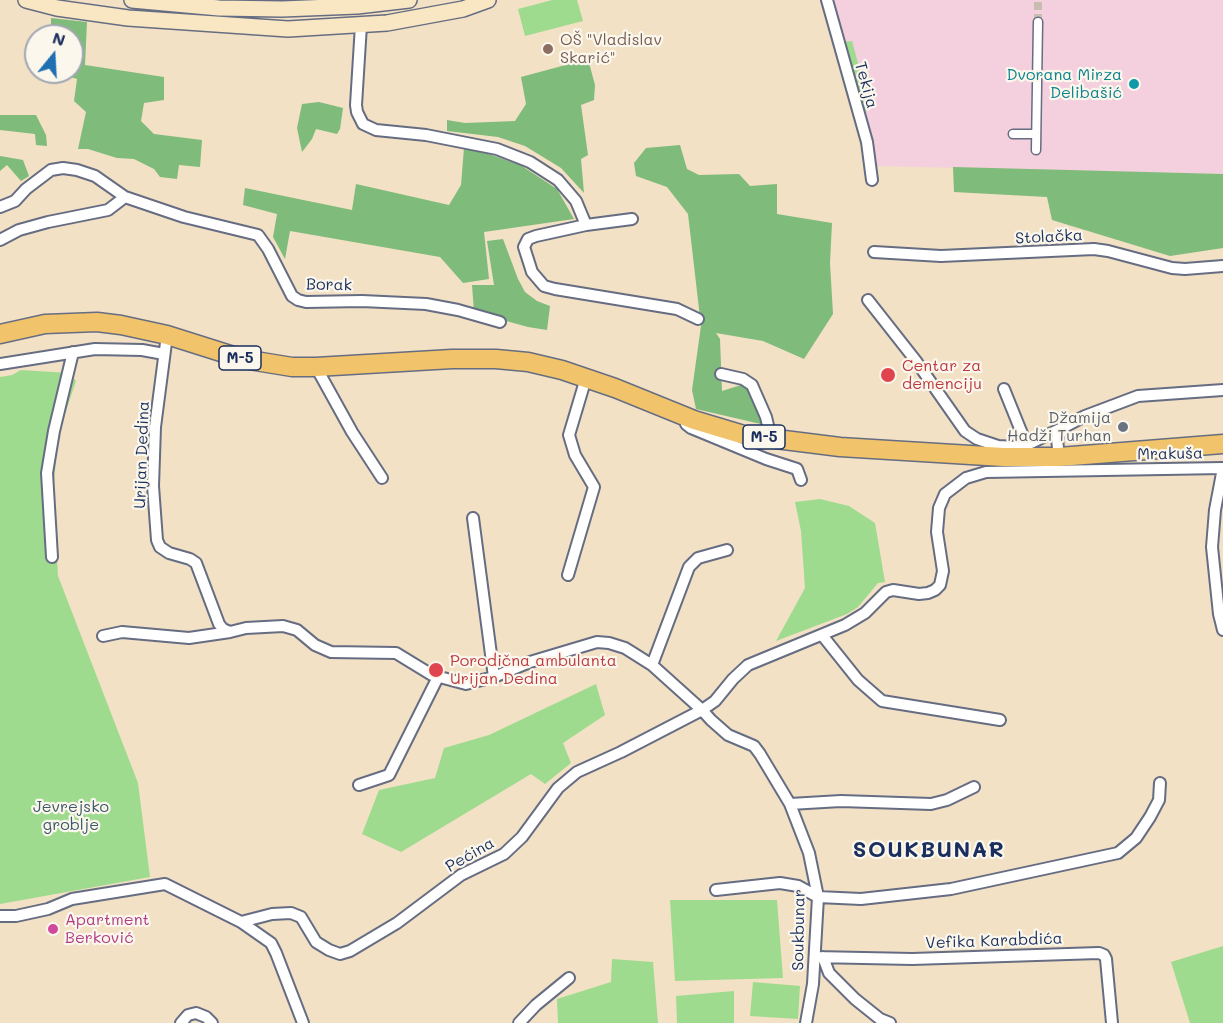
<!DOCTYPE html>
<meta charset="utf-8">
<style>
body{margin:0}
#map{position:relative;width:1223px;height:1023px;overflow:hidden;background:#f2e1c5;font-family:Mali,sans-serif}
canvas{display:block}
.north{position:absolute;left:24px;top:24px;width:60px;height:60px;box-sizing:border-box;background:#fbf7ec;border:2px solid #a1a7b3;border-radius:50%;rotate:18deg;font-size:16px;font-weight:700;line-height:24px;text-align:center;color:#1b2f5e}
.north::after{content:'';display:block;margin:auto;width:21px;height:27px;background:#1f6fb2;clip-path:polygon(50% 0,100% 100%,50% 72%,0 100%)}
</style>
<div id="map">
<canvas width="1223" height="1023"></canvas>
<div class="north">N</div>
</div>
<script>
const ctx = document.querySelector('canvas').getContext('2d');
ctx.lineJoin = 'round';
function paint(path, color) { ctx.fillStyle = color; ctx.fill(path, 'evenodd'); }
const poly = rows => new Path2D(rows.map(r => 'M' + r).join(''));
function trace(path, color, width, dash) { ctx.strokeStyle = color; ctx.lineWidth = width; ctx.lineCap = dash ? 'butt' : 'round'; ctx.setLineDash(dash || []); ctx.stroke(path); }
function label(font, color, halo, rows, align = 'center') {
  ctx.font = font + ' Mali,sans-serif'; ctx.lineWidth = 4.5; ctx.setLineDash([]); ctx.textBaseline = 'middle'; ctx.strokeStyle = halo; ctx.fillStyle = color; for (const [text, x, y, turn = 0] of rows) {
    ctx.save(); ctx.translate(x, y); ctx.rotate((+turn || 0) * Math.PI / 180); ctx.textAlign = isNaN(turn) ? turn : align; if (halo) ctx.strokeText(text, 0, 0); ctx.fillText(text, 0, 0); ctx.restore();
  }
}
paint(poly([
 [834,0,1223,0,1223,174,876,166,838,24]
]), '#f4cfdd');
paint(poly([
 [552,0,577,0,583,21,525,36,518,9],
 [852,41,859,67,868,78,866,114,864,119,843,42],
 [21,370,69,373,76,381,58,435,53,496,58,576,138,783,150,877,0,904,0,377,12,375],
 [820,499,849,506,875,523,885,582,878,583,858,607,847,614,776,641,805,588,801,531,795,502],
 [596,684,605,715,563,743,571,763,545,784,531,774,401,852,362,834,379,790,435,778,444,748,489,735],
 [670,900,777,900,783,978,675,981],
 [1223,946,1223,1023,1190,1023,1171,962],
 [612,959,653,962,658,1023,558,1023,557,999,611,982],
 [753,982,800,986,798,1019,750,1016],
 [734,991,734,1023,677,1023,676,996]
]), '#9fdb8f');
paint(poly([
 [51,18,87,22,85,65,164,77,164,100,144,103,141,121,154,134,202,140,200,167,179,165,177,179,160,177,154,169,134,159,117,158,88,149,78,149,86,112,74,101,77,79,56,72,72,72,72,36,51,36],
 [588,59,595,85,594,100,581,105,588,155,581,159,584,193,561,168,525,146,498,137,447,131,447,120,465,123,515,121,526,104,521,77],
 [319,102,343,108,340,129,337,134,316,129,312,139,302,152,297,128,302,104],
 [0,115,36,115,46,135,47,146,36,145,35,134,0,130],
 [680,145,687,169,699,175,739,174,750,186,777,184,777,214,832,223,830,263,833,314,804,359,763,341,716,333,720,339,722,391,741,385,757,395,765,425,696,409,692,390,701,326,688,214,667,187,636,176,634,163,646,148],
 [464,148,492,155,522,166,557,189,574,219,484,232,489,279,463,283,440,257,290,231,285,259,273,237,277,214,243,205,245,188,352,210,356,184,449,205,461,185],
 [0,156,23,160,29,176,21,181,7,165,0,171],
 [953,167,1223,174,1223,248,1170,256,1052,220,1047,197,954,192],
 [503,239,518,279,525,292,537,301,550,306,547,330,528,327,474,312,472,285,494,285,487,241]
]), '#7fbb7a');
trace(poly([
 [1038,22,1038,0]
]), '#c7bdb0', 8, [8, 4]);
const pedestrian = poly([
 [1013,134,1036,134],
 [1036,150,1038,22]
]);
const minor = poly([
 [827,0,867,142,872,180],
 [361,25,356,105,357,112,363,124,376,130,426,135,497,149,530,162,558,180,576,201,586,225],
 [0,207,15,201,26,189,51,170,63,168,77,170,95,176,125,197,184,217,258,235,268,249,292,296,298,300,306,302,362,301,426,304,458,310,500,322],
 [632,219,586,225,536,236,528,239,524,247,532,272,544,286,555,289,677,309,698,319],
 [0,240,19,230,48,222,108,210,125,197],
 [874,252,941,256,1094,249,1108,251,1172,268,1185,269,1223,266],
 [868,300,916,361,965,431,977,439,998,446,1017,447,1031,443,1064,427],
 [167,335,155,427,153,486,157,540,160,547,169,553,190,559,196,563,219,624,223,629,230,632,246,628,283,626,297,630,315,645,331,652,396,653,432,675,466,684,494,677,530,662,597,642,609,643,625,648,652,665,702,710,621,752,577,772,558,788,522,837,504,854,461,875,397,923,350,951,340,954,329,950,316,942,301,917,291,913,272,914,241,922],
 [0,364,95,349,142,350,164,354],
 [316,367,352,432,382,478],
 [721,374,743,379,752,385,766,417,771,438],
 [1004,389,1023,436,1031,443],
 [686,424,691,428,766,459,797,469,801,480],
 [1059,457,1057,439,1064,427,1085,416,1138,396,1223,390],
 [1223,468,1215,510,1212,547,1219,614,1223,630],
 [473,518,494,677],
 [52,557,47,473,54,431,73,352],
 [568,575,594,487,575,455,569,435,586,378],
 [822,635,858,680,882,701,1000,720],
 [103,636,122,632,189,638,230,632],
 [652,665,689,567,698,558,727,550],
 [359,785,389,775,438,677],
 [790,804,841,801,931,804,947,800,974,787],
 [716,890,780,883,798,886,818,897,861,899,951,889,1118,853,1136,838,1150,817,1159,800,1160,783],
 [0,916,16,916,48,909,72,899,165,884,241,922,271,943,276,953,303,1023],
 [815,957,912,959,1099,953,1104,955,1106,959,1112,1023],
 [823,957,829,973,855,999,880,1019,890,1023],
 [181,1023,188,1015,196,1013,206,1017,212,1023],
 [519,1023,536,1005,569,978],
 [806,1023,813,984,818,897,809,853,790,804,760,754,754,746,728,735,711,720,702,710,715,701,733,679,748,665,845,625,865,613,886,592,893,590,919,594,928,593,935,590,940,585,943,571,937,532,939,508,945,494,966,478,986,472,1223,468]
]);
const secondary = poly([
 [26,0,57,8,128,18,288,29,387,23,463,9,488,0],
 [132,0,219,8,282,9,357,6,409,0]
]);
const primary = poly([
 [0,334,45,324,97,322,121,325,167,335,243,359,292,367,316,367,452,359,496,359,528,362,562,370,615,388,694,420,744,435,840,447,1003,457,1059,457,1223,444]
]);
trace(pedestrian, '#666d82', 11);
trace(minor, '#666d82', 14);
trace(secondary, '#666d82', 18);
trace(primary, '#666d82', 21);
trace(pedestrian, '#fff', 8);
trace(minor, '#fff', 10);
trace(secondary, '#f9e7c3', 15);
trace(primary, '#f1c36a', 18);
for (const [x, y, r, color] of [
 [548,49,6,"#8d6e63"],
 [1134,84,6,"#0f9aa8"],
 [888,375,8,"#e0444e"],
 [1123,427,6,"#6b7280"],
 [436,670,8,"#e0444e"],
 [53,929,6,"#d1479c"]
]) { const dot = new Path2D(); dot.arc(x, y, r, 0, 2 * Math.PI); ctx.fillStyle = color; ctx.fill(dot); trace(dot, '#fbf7ec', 2); }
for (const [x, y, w] of [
 [240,358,42],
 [764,437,42]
]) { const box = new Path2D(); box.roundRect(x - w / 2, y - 12, w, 24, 4.5); ctx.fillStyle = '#fbf7ec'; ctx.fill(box); trace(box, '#1b2f5e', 1.5); }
label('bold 15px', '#1b2f5e', null, [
 ["M-5",240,358],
 ["M-5",764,437]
]);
label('16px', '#785e54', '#fbf7ec', [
 ["OŠ \"Vladislav",560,40],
 ["Skarić\"",560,58]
], 'left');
label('16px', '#0d838f', '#fbf7ec', [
 ["Dvorana Mirza",1122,75],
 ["Delibašić",1122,93]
], 'right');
label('16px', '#1b2f5e', '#fbf7ec', [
 ["Tekija",866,85,74],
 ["Stolačka",1049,237,-3],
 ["Borak",329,285,1],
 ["Mrakuša",1170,454,-1],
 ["Urijan Dedina",142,455,-88],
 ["Pećina",470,855,-30],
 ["Soukbunar",799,930,-89],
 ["Vefika Karabdića",994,941,-2]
]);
label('16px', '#be3a42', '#fbf7ec', [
 ["Centar za",902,366],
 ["demenciju",902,384],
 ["Porodična ambulanta",450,661],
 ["Urijan Dedina",450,679]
], 'left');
label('16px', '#5b616d', '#fbf7ec', [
 ["Džamija",1111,418],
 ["Hadži Turhan",1111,436]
], 'right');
label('16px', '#3c5a6a', '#fbf7ec', [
 ["Jevrejsko",71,807],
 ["groblje",71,825]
]);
label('16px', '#b23c85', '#fbf7ec', [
 ["Apartment",65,920],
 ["Berković",65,938]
], 'left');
ctx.letterSpacing = '1.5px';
label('bold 22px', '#1b2f5e', '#fbf7ec', [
 ["SOUKBUNAR",929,850]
]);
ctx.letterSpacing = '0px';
</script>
